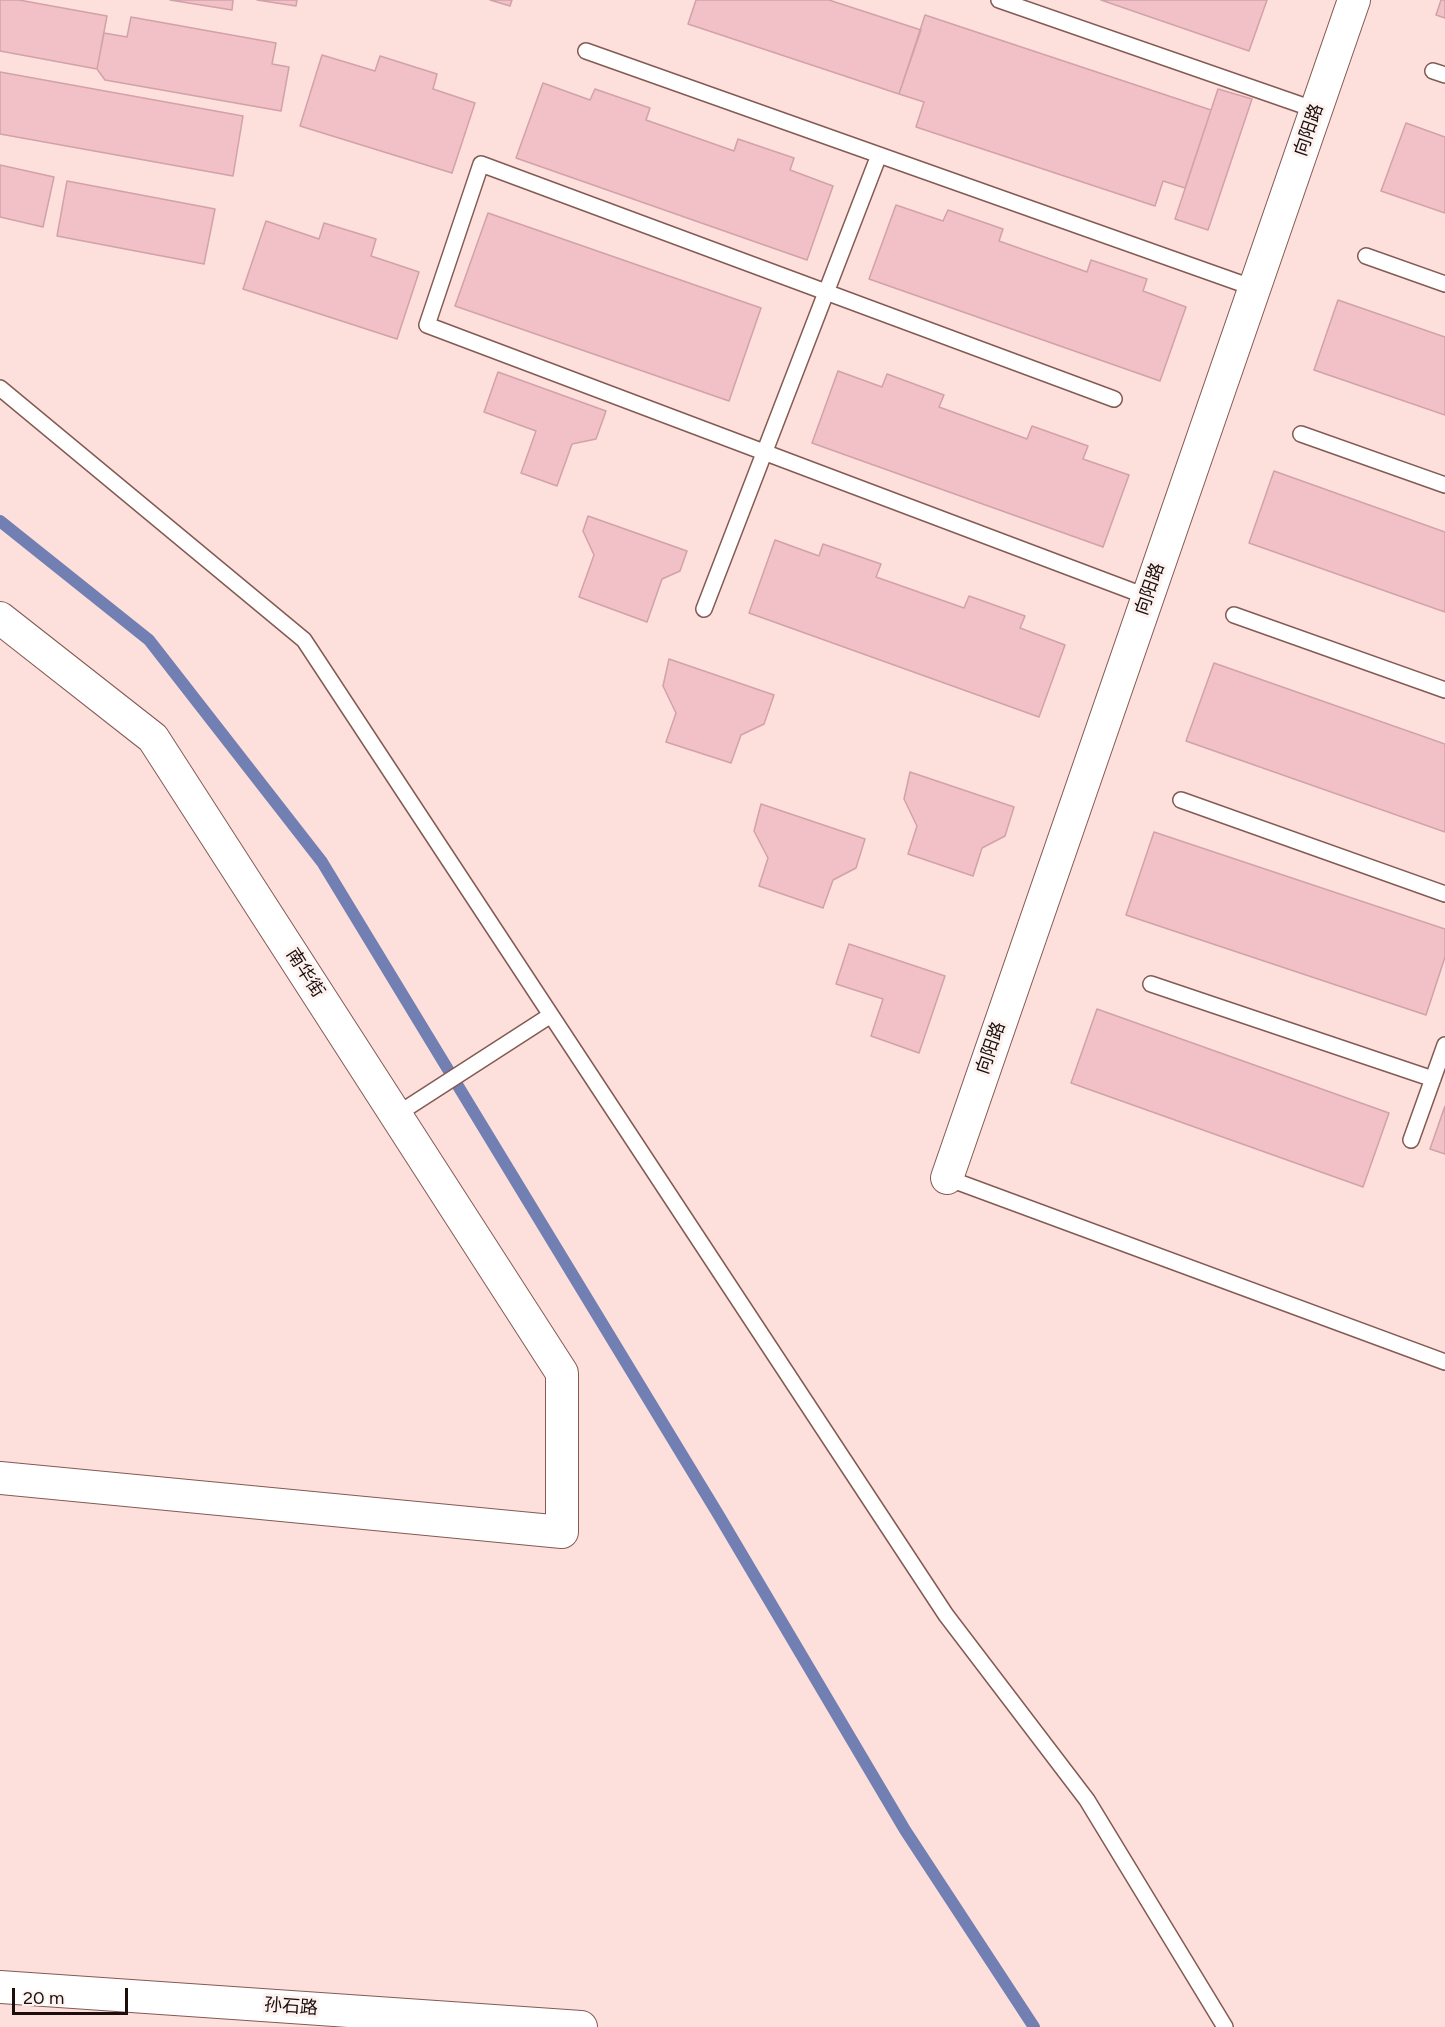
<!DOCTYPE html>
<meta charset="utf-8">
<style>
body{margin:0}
#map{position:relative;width:1445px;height:2027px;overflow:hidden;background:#fddfdb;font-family:Figtree,sans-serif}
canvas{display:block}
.scale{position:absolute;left:12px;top:1988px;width:116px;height:27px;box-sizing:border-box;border:3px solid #1e0e0b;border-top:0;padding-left:8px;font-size:18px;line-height:21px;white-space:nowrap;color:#1e0e0b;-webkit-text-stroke:4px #fcf2f0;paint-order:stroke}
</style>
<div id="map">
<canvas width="1445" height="2027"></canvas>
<div class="scale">20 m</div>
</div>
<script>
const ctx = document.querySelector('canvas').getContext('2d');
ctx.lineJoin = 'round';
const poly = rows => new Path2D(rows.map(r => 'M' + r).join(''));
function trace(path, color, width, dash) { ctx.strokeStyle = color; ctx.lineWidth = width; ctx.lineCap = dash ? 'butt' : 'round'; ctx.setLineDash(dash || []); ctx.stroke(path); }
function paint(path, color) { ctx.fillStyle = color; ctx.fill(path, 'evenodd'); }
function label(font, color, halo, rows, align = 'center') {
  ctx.font = font + ' Figtree,"Noto Sans SC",sans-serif'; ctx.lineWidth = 6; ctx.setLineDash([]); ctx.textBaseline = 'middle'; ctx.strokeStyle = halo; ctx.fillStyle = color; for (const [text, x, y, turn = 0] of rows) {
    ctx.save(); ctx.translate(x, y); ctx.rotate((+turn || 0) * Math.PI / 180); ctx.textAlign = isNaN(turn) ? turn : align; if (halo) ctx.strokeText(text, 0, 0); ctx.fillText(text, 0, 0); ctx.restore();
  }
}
trace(poly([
 [0,521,149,640,322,862,718,1514,905,1830,1034,2027]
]), '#727fb3', 12);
const building = poly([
 [0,0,19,0,107,16,97,69,0,51,0,0],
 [170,0,233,0,232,10,170,0],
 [257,0,297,0,296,6,257,0],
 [490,0,512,0,510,6,490,0],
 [696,0,829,0,921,30,899,94,688,24,696,0],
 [1101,0,1267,0,1249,51,1101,0],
 [1441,0,1445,0,1445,18,1436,15,1441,0],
 [925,15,1211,110,1185,188,1163,181,1155,206,916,127,924,102,899,94,925,15],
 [131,17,276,43,272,64,289,67,281,111,105,80,97,69,104,33,127,37,131,17],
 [322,55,375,71,380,56,437,74,433,89,475,103,452,173,300,126,322,55],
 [0,72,243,116,233,176,0,134,0,72],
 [543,83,590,100,595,89,650,108,646,120,734,151,738,139,794,158,790,170,833,186,807,260,516,158,543,83],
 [1218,89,1252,99,1208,230,1175,219,1218,89],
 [1406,123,1445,137,1445,213,1381,191,1406,123],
 [0,165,54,177,43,227,0,217,0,165],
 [67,181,215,209,204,264,57,236,67,181],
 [896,205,943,221,948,210,1003,229,999,241,1087,272,1091,260,1147,279,1143,291,1186,307,1160,381,869,279,896,205],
 [488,213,761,308,729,401,455,306,488,213],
 [266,221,319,239,324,223,376,239,371,256,419,272,397,339,243,289,266,221],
 [1338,300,1445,337,1445,415,1314,370,1338,300],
 [838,371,882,387,887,374,944,395,939,407,1027,439,1032,426,1088,446,1083,459,1129,475,1103,547,812,443,838,371],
 [498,372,606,411,596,439,572,444,557,486,521,473,536,431,484,412,498,372],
 [1274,471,1445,532,1445,612,1249,543,1274,471],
 [588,516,687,551,680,571,662,579,647,622,579,597,594,555,583,531,588,516],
 [775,540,819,556,823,544,881,564,876,577,964,608,969,596,1025,616,1020,628,1065,645,1039,717,749,613,775,540],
 [669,659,774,695,764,724,741,735,731,763,666,742,676,713,663,686,669,659],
 [1214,663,1445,744,1445,832,1186,741,1214,663],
 [910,772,1014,807,1005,836,982,848,973,876,908,854,917,826,904,799,910,772],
 [761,804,865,839,856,868,833,880,823,908,759,886,768,858,754,831,761,804],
 [1154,832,1445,929,1445,957,1426,1015,1126,915,1154,832],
 [849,944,945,976,919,1053,871,1036,883,999,836,984,849,944],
 [1097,1009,1389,1113,1363,1187,1071,1083,1097,1009],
 [1445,1106,1445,1154,1430,1149,1445,1106]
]);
paint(building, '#f2c1c8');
trace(building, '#d1a2a9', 1.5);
const lane = poly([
 [999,0,1316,110],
 [586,51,1254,288],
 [1433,71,1445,75],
 [1366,256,1445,284],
 [0,388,304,640,946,1615,1087,1800,1225,2027],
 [1114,399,481,164,427,325,1148,597],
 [1301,434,1445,485],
 [704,609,879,155],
 [1234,615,1445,690],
 [1181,800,1445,894],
 [1151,984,1433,1079],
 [396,1115,551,1015],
 [1411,1140,1445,1045],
 [947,1178,1445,1362]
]);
const street = poly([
 [0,618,153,738,562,1373,562,1532,0,1478],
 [947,1178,1354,0],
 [0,1987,581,2027]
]);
trace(lane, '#845a53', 18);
trace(street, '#845a53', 34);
trace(lane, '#fff', 15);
trace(street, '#fff', 32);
label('18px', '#1e0e0b', '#fcf2f0', [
 ["向阳路",1309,130,-71],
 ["向阳路",1150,589,-71],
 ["南华街",305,973,57],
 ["向阳路",991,1048,-71],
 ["孙石路",291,2007,4]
]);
</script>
